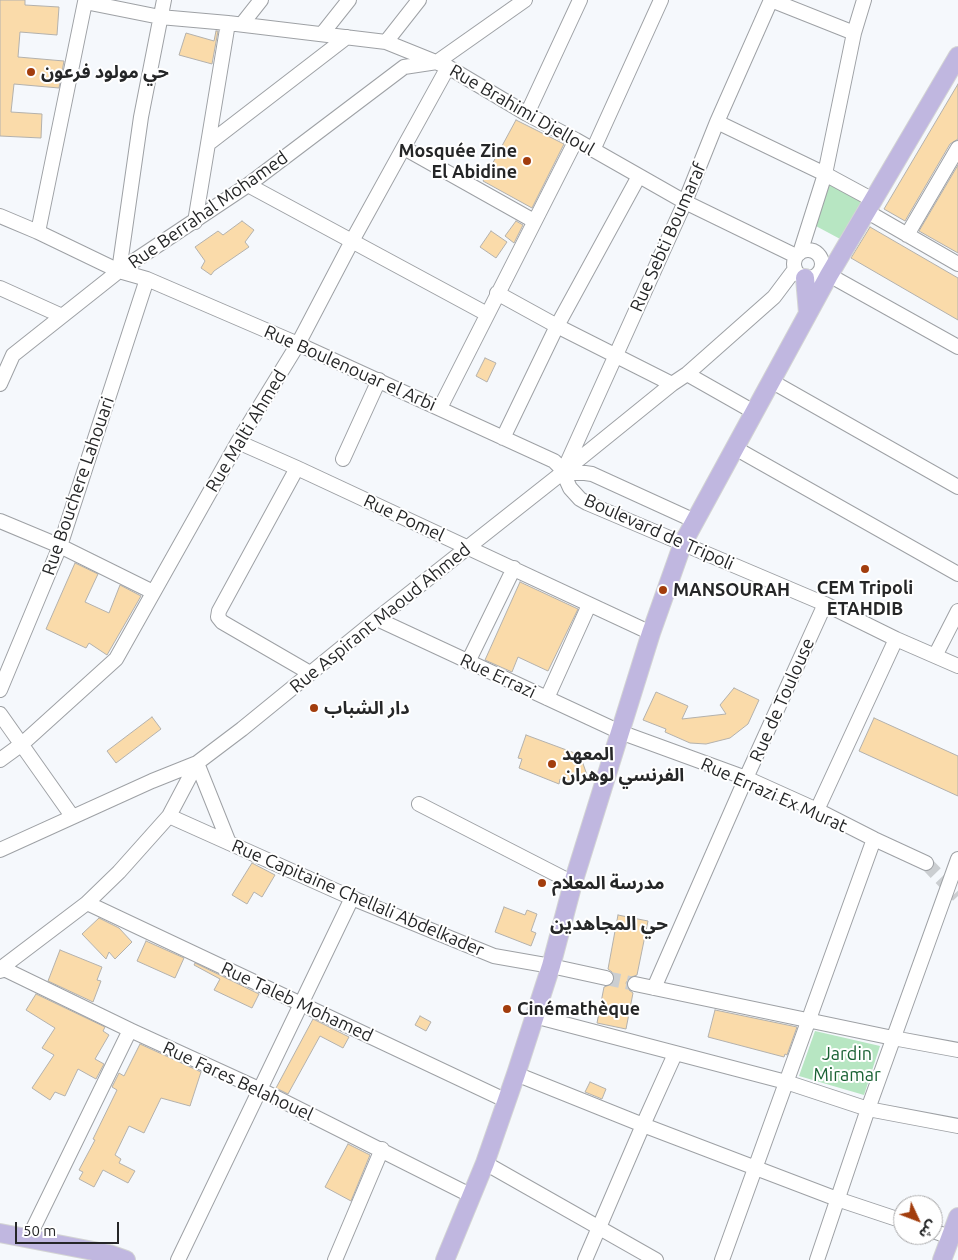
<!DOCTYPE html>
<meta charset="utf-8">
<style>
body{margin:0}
#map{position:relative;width:958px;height:1260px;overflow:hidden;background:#f5f8fc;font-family:Ubuntu,"Noto Sans Arabic",sans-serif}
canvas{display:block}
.north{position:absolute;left:893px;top:1195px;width:50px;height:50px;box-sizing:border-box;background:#fff;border:1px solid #a8a8a9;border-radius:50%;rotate:133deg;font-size:14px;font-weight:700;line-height:20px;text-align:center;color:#252627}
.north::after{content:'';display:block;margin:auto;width:18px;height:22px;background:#a23d0d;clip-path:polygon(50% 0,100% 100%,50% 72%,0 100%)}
.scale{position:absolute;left:15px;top:1222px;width:104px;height:22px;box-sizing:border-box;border:2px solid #252627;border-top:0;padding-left:6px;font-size:15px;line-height:18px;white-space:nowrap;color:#252627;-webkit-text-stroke:4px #fff;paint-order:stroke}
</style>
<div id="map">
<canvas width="958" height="1260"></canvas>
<div class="north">ش</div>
<div class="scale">50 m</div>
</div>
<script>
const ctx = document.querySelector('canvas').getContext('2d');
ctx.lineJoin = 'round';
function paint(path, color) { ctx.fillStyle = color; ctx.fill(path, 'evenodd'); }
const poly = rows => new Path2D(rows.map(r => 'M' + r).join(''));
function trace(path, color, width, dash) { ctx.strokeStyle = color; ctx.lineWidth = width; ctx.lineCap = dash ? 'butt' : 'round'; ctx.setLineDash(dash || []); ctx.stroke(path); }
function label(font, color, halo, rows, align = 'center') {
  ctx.font = font + ' Ubuntu,"Noto Sans Arabic",sans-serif'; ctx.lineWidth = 4; ctx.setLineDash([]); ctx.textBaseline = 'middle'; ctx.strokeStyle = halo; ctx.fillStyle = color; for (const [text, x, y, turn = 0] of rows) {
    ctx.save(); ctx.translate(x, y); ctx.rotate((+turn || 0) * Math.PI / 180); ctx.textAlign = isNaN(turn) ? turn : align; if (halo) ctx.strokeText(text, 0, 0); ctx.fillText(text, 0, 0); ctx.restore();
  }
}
paint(poly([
 [829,183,865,200,842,240,814,225],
 [815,1031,880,1046,864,1095,799,1076]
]), '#b7e6c2');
const building = poly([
 [0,0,25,0,25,5,59,7,57,35,20,32,18,57,64,61,59,88,14,84,11,112,42,114,41,138,0,136,0,0],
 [216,31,218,31,212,64,179,55,186,33,214,41,216,31],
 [958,84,958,139,950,144,905,221,884,209,958,84],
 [516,120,564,144,532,208,483,181,516,120],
 [958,165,958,253,919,231,958,165],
 [242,221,254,230,245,242,249,247,214,271,211,275,201,268,205,261,195,247,218,231,223,235,242,221],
 [516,221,523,225,514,243,505,236,516,221],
 [870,227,958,278,958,320,851,258,870,227],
 [491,231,507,242,496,258,480,247,491,231],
 [485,358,496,363,487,382,476,376,485,358],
 [75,563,98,574,85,602,109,613,120,585,141,596,107,655,89,643,86,648,46,629,75,563],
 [520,582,578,609,548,671,518,657,512,672,485,660,520,582],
 [734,688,759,700,748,724,730,738,706,744,690,743,665,732,666,729,643,720,656,692,688,706,682,719,726,714,720,705,734,688],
 [152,717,161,729,116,763,107,751,152,717],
 [874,718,958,756,958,796,859,751,874,718],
 [526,735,580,755,587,775,568,782,560,779,559,784,519,768,522,759,518,758,526,735],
 [252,863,275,875,262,897,254,892,247,904,232,895,252,863],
 [504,907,525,915,527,910,537,914,531,931,536,933,531,946,495,932,504,907],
 [618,915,648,921,637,975,629,978,626,983,629,990,633,993,626,1029,597,1023,604,987,612,984,615,979,612,972,608,969,618,915],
 [99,918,119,928,132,942,115,959,109,952,106,959,82,934,99,918],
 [146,941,184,958,175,978,137,961,146,941],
 [60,950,102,967,97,980,101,981,93,1002,48,981,60,950],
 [195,963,259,994,252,1008,214,990,220,979,194,965,195,963],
 [36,994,105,1027,103,1031,109,1035,95,1059,104,1064,96,1079,78,1069,65,1096,55,1092,50,1100,32,1088,54,1055,42,1048,55,1028,26,1010,36,994],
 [715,1010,797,1027,787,1055,785,1054,784,1057,708,1037,715,1010],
 [420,1016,431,1022,426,1031,415,1025,420,1016],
 [313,1019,349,1037,343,1048,320,1036,288,1094,276,1088,313,1019],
 [140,1044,201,1072,190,1106,161,1098,144,1133,129,1126,115,1155,121,1159,119,1163,135,1171,128,1183,103,1170,94,1187,79,1179,83,1172,79,1170,95,1140,93,1139,117,1090,112,1087,119,1073,124,1076,140,1044],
 [590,1082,606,1089,602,1099,585,1092,590,1082],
 [348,1144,370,1155,351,1201,325,1187,348,1144]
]);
paint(building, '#fadbaa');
trace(building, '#b3b1ad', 1);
trace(poly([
 [926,863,958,896],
 [606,978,635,984]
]), '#cbced1', 14, [14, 7]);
const minor = poly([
 [771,0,854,33],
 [242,24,261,0],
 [322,34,349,0],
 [386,42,419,0],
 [527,114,580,0],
 [717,122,825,174,873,200],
 [208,144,347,37],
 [404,148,534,221],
 [593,150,661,0],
 [248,185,487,314],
 [866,211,958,264],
 [0,216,38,232,119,271,147,279,298,344,554,461,561,468,570,488,580,499,587,503,825,604,896,639,958,666],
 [195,222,228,23],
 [38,232,85,2,160,17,228,23,386,42,448,67,527,114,576,140,685,202,796,256],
 [907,235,958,148],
 '794 264a14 14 0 1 1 28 0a14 14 0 1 1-28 0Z',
 [800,253,825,174,854,33,864,0],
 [119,271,141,117,164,0],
 [829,275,958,347],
 [0,288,62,316],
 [497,293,557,326,672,384],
 [687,374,754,412],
 [771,381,958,487],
 [0,384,13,355,119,271,248,185,404,67,437,62,525,0],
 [440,408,576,140],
 [503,438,557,326,639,176],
 [238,442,297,468,651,633],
 [735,448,958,574],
 [343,459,379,380],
 [297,468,219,611,218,617,222,622,310,673],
 [564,470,685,202,717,122,771,0],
 [562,473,585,473,592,474,695,521],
 [0,521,60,546,153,592],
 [377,619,620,732,746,778,817,810,874,839,926,863],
 [935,656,958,611],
 [468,662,514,568],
 [0,690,60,546,147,279],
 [547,698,589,605],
 [0,714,72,816],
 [0,760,22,744,116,659,238,442,298,344,352,241,448,67],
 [197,763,229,843],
 [419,804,573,883],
 [817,810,896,639],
 [169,816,352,898,494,956,551,966,606,978],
 [0,850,152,781,197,763,242,729,377,619,562,473,672,384,687,374,774,297,795,269],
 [87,903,507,1101],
 [0,969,87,903,119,872,169,816,197,763],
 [0,971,2,968,130,1030,259,1089,472,1196],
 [635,984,893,1038,958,1050],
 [654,988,746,778,825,604],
 [534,1016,786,1082,868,1109,958,1126],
 [516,1074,643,1125,837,1199,903,1221],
 [485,1163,656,1260],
 [933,1231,950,1237],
 [29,1237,130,1030],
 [178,1260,352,898],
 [335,1260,382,1149],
 [585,1260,643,1125,675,1054],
 [722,1260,874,839],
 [817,1260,868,1109,958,859]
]);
const major = poly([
 [805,278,808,313],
 [0,1233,109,1254,126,1260],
 [445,1260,485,1163,516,1074,551,966,573,883,651,633,683,543,829,275,958,56],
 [942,1260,958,1217]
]);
trace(minor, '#9ea1a5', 16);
trace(major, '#d3d4d4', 20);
trace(minor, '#fff', 14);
trace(major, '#c0b7e0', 18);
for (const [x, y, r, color] of [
 [31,72,5,"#a23d0d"],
 [527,161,5,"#a23d0d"],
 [865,569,5,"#a23d0d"],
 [663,590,5,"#a23d0d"],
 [314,708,5,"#a23d0d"],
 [552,764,5,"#a23d0d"],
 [542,883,5,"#a23d0d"],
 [507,1009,5,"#a23d0d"]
]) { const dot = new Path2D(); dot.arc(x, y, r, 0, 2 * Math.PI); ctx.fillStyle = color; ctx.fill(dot); trace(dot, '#fff', 2); }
label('bold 18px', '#252627', '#fff', [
 ["حي مولود فرعون",41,72],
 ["Mosquée Zine",517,151,"right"],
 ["El Abidine",517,172,"right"],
 ["CEM Tripoli",865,588,"center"],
 ["ETAHDIB",865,609,"center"],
 ["MANSOURAH",673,590],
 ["دار الشباب",324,708],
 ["المعهد",562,754],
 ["الفرنسي لوهران",562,775],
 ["مدرسة المعلام",552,883],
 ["Cinémathèque",517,1009]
], 'left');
label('18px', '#252627', '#fff', [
 ["Rue Brahimi Djelloul",522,110,30],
 ["Rue Berrahal Mohamed",208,210,-35],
 ["Rue Sebti Boumaraf",668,237,-66],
 ["Rue Boulenouar el Arbi",350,368,24],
 ["Rue Malti Ahmed",246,431,-59],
 ["Rue Bouchere Lahouari",78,486,-71],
 ["Rue Pomel",404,518,25],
 ["Boulevard de Tripoli",659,532,24],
 ["Rue Aspirant Maoud Ahmed",380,618,-39],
 ["Rue Errazi",498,676,25],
 ["Rue de Toulouse",782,700,-66],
 ["Rue Errazi Ex Murat",774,795,24],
 ["Rue Capitaine Chellali Abdelkader",358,898,23],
 ["Rue Taleb Mohamed",297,1002,25],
 ["Rue Fares Belahouel",238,1081,25]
]);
label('18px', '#1a6234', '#fff', [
 ["Jardin",847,1054],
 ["Miramar",847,1075]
]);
label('bold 19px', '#252627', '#fff', [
 ["حي المجاهدين",609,924]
]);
</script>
